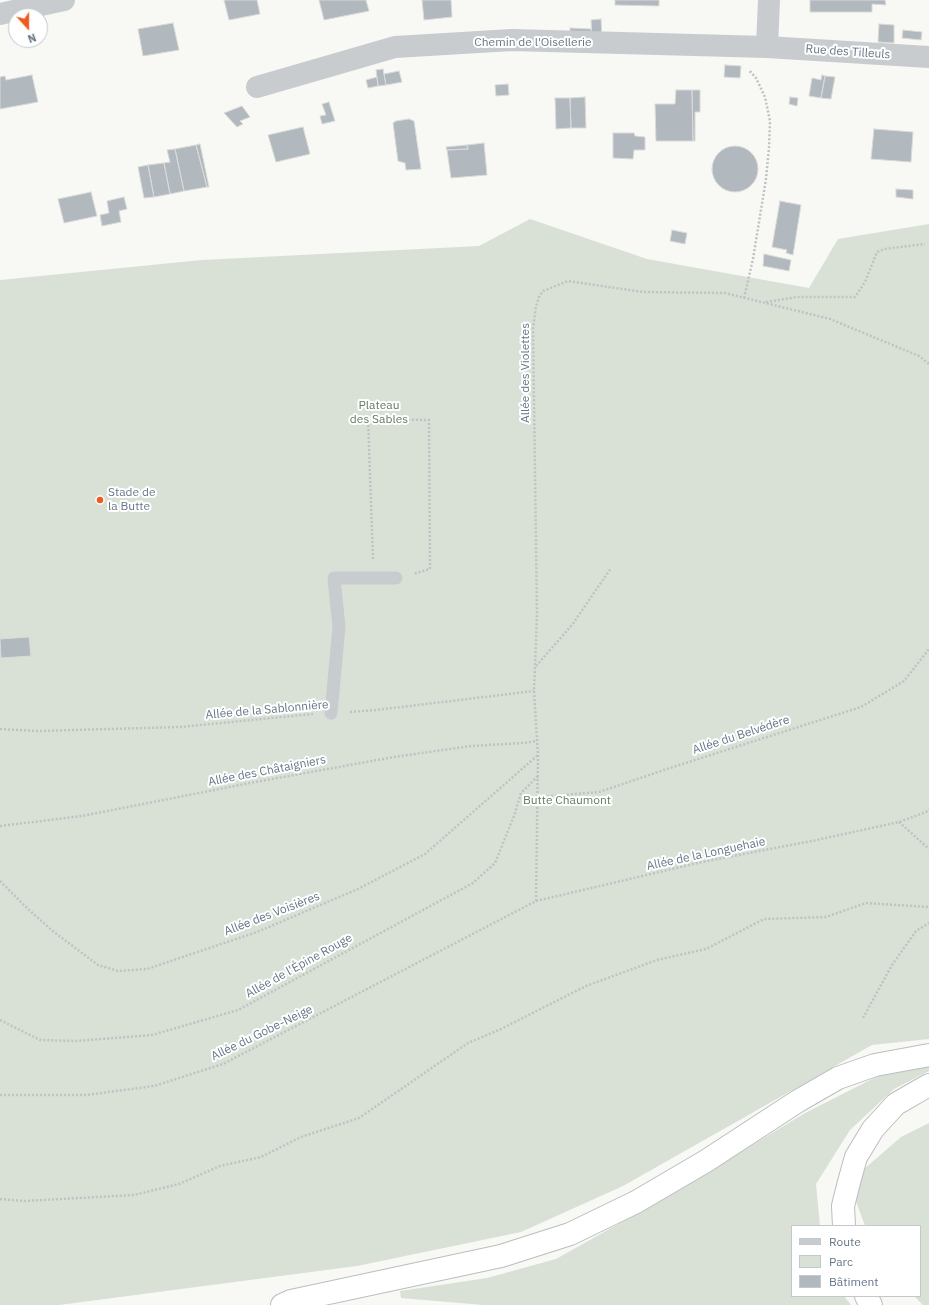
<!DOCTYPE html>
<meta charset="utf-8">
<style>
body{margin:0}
#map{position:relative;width:929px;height:1305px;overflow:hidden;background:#f8f8f5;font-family:"IBM Plex Sans",sans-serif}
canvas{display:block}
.legend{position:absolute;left:791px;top:1225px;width:130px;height:72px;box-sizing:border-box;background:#fff;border:1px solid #c1c9cf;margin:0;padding:5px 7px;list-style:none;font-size:12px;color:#657788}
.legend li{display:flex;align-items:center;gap:8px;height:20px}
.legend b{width:20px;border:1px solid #c1c9cf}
.north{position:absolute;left:8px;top:8px;width:40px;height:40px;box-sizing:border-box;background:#fff;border:1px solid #c1c9cf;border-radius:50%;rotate:159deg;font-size:11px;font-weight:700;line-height:16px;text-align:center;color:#657788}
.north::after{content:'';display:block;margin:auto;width:14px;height:18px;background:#ee5b20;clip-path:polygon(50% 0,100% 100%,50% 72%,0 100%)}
</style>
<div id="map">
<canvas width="929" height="1305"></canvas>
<ul class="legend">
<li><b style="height:5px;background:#c8cccf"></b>Route</li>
<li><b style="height:11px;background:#d9e1d6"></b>Parc</li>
<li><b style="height:11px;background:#b1b8be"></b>Bâtiment</li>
</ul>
<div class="north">N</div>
</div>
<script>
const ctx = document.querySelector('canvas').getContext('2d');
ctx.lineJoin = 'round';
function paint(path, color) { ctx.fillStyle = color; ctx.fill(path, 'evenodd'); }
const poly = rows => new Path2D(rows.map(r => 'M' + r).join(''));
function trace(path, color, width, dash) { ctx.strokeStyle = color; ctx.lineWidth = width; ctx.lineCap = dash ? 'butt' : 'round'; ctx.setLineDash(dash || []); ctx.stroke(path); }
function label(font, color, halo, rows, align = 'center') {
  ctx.font = font + ' "IBM Plex Sans",sans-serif'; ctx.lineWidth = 4; ctx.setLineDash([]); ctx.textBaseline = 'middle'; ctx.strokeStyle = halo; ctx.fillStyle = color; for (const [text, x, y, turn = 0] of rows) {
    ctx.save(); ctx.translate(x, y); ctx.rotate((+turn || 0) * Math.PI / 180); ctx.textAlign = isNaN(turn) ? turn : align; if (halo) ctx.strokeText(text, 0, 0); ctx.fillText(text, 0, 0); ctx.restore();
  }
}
paint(poly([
 [530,219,647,259,809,288,838,239,929,224,929,1039,872,1045,623,1186,521,1232,357,1266,59,1305,0,1305,0,280,202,260,479,246],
 [929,1066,929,1071,894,1089,850,1130,816,1184,820,1226,792,1226,792,1296,844,1296,851,1305,483,1305,401,1298,400,1291,487,1278,556,1259,670,1195,805,1113,888,1071],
 [929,1123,929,1305,923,1305,914,1296,920,1296,920,1226,865,1226,849,1182,901,1137]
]), '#d9e1d6');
const building = poly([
 [224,0,257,0,260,14,229,20,224,0],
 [319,0,366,0,369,11,324,20,319,0],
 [422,0,451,0,452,17,424,20,422,0],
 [615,0,659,0,659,6,615,5,615,0],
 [810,0,885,0,886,5,872,4,872,12,810,12,810,0],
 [601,19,602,38,592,37,591,20,601,19],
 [173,23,179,50,143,56,138,29,173,23],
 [879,24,894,25,894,43,878,42,879,24],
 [570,28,591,29,592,37,570,36,570,28],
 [903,30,922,32,921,40,902,38,903,30],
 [725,65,741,66,740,78,724,77,725,65],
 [383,69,386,85,378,86,376,70,383,69],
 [399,71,402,82,386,85,384,74,399,71],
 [32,75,38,102,0,109,0,77,5,76,6,80,32,75],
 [822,75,825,76,821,98,809,96,812,78,821,80,822,75],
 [825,76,835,77,831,99,821,98,825,76],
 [377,77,378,86,368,88,366,80,377,77],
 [508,84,509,95,496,96,495,85,508,84],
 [676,90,692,90,693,141,656,141,655,104,675,104,676,90],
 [692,90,700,90,700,112,695,112,695,141,693,141,692,90],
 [585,97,586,128,571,128,570,98,585,97],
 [790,97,798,98,797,106,789,104,790,97],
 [555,98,570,98,571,128,556,129,555,98],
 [329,102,335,121,322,124,320,116,326,115,322,104,329,102],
 [242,106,250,117,240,121,243,124,237,127,224,113,242,106],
 [409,119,414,121,421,169,406,170,405,163,398,161,393,123,396,121,409,119],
 [303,127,310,154,276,162,268,135,303,127],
 [874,129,913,132,911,162,871,159,874,129],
 [613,133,634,133,635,136,645,137,645,150,634,150,633,159,613,158,613,133],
 [484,143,487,175,451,178,447,150,468,149,467,145,484,143],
 [200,144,209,187,207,187,196,145,200,144],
 [196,145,207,187,184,191,175,149,196,145],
 [467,145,468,149,447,150,446,147,467,145],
 '712 169a23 23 0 1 1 46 0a23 23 0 1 1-46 0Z',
 [175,149,184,191,170,194,164,163,170,162,167,150,175,149],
 [164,163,170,194,154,197,148,165,164,163],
 [148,165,154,197,144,198,138,167,148,165],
 [896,189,913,190,913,199,896,197,896,189],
 [91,192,97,216,64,223,58,199,91,192],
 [124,197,127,209,119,211,121,222,102,226,100,215,109,213,107,201,124,197],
 [780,201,801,205,793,255,786,253,787,250,772,247,780,201],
 [672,230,687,233,685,244,670,241,672,230],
 [764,254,791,260,789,271,763,266,764,254],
 [29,637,31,656,1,658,0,639,29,637]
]);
paint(building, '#b1b8be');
trace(building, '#dadad8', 1);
const motorway = poly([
 [844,1226,843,1206,849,1182,856,1157,873,1129,896,1104,929,1085],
 [866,1296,871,1305],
 [282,1305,291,1301,501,1256,570,1234,636,1202,706,1161,798,1101,838,1078,875,1065,929,1055]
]);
trace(motorway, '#babec1', 24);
trace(poly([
 [744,298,753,259,766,179,769,148,770,121,765,97,756,78,749,70],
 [766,302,797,297,855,297,865,282,877,252,885,249,925,244],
 [373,559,368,419,429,420,430,569,413,574],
 [536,666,572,625,611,568],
 [350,712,376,710,534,691],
 [0,729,38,731,180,727,313,714],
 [539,797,599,792,673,767,861,707,904,681,929,649],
 [899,822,929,849],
 [0,826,82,816,250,783,394,757,471,746,523,743,537,741],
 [0,881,29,910,54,932,98,965,118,971,147,969,257,932,358,889,425,854,538,755],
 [536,901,538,755,534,691,537,615,533,329,536,306,539,297,543,291,568,281,643,292,725,293,830,319,919,356,929,364],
 [863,1018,892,965,916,931,929,923],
 [0,1020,40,1040,76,1041,152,1035,238,1010,473,883,495,863,514,816,521,793,538,776],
 [0,1095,86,1095,154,1086,223,1064,536,901,702,862,812,841,899,822,926,812,929,809],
 [0,1199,24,1201,134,1195,179,1184,220,1166,261,1157,301,1137,359,1118,468,1043,501,1029,586,986,657,960,706,949,764,919,826,917,866,903,929,907]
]), '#bfc2c4', 2.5, [2, 2]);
trace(poly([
 [331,713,339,627,334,578,396,578]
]), '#c8cccf', 13);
trace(poly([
 [0,14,64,0],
 [767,47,929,57],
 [257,87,395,47,512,40,767,47,769,0]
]), '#c8cccf', 22);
trace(motorway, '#fff', 22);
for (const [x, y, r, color] of [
 [100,500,4,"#ee5b20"]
]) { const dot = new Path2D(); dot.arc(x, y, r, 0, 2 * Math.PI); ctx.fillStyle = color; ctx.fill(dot); trace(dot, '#fff', 1.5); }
label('12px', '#657788', '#fff', [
 ["Chemin de l'Oisellerie",533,43],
 ["Rue des Tilleuls",848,52,4],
 ["Allée des Violettes",526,373,-90],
 ["Allée de la Sablonnière",267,710,-5],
 ["Allée du Belvédère",741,735,-18],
 ["Allée des Châtaigniers",267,771,-11],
 ["Allée de la Longuehaie",706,854,-12],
 ["Allée des Voisières",272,914,-21],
 ["Allée de l'Épine Rouge",299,966,-29],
 ["Allée du Gobe-Neige",262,1033,-26]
]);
label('12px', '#657a61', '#fff', [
 ["Plateau",379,406],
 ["des Sables",379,420],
 ["Butte Chaumont",567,801]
]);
label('12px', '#657788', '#fff', [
 ["Stade de",108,493],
 ["la Butte",108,507]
], 'left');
</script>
